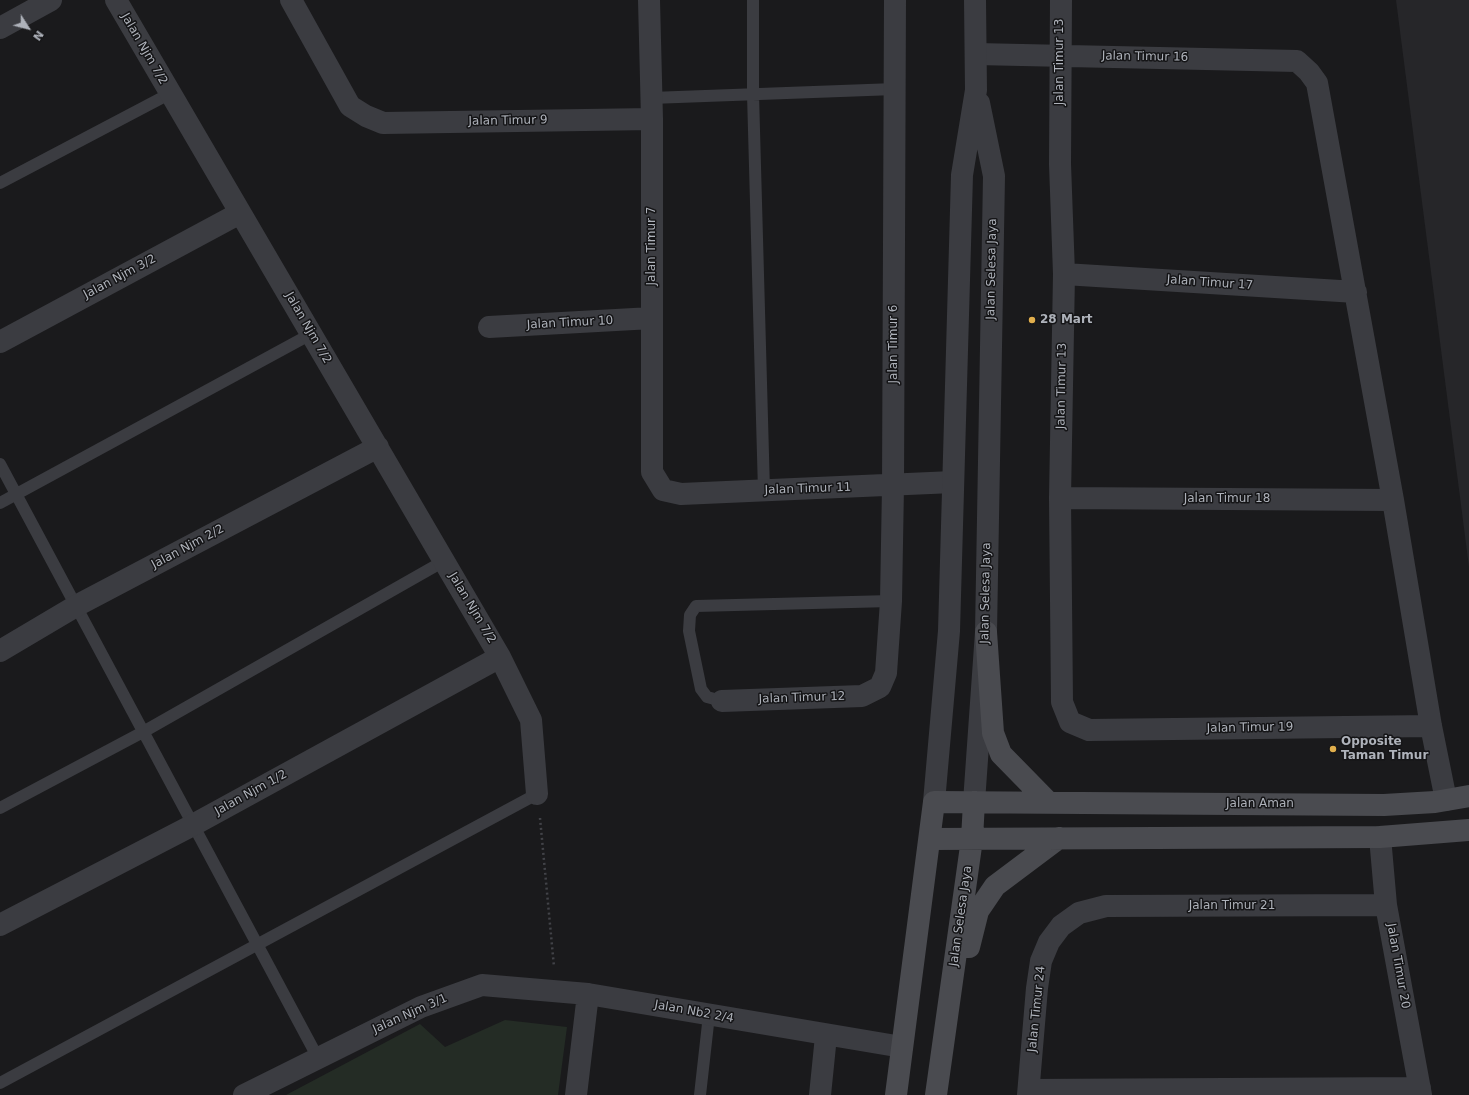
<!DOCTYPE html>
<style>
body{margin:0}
#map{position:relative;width:1469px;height:1095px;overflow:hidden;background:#1a1a1c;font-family:"DejaVu Sans",sans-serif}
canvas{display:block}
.north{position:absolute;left:8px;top:8px;width:40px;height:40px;-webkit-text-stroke:3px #151517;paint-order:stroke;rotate:126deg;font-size:11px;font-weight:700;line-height:16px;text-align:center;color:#aeb2ba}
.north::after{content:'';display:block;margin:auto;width:14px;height:18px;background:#aeb2ba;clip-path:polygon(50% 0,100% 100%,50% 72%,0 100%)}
</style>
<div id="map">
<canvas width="1469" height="1095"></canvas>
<div class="north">N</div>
</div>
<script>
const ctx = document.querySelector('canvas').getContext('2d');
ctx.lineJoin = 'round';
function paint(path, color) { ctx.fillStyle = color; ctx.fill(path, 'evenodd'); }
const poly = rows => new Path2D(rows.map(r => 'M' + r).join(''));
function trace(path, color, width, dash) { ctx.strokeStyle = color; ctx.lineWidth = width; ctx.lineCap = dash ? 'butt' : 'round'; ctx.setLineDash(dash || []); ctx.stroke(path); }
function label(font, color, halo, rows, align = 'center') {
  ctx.font = font + ' "DejaVu Sans",sans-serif'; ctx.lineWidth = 3; ctx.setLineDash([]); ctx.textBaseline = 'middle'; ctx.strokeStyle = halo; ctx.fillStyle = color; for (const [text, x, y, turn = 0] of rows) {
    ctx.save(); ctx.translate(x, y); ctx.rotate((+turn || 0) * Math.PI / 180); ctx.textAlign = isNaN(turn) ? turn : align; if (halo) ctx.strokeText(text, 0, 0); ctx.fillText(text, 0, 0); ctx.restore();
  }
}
paint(poly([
 [1396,0,1469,0,1469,567]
]), '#262629');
paint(poly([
 [505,1020,567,1027,558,1095,286,1095,420,1024,445,1047]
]), '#242c25');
trace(poly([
 [540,818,554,967]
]), '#424348', 2.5, [2, 3]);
trace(poly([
 [753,0,753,94,764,491],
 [651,98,895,89],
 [0,183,171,93],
 [0,464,318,1058],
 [0,503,311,334],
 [722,701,707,697,701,689,689,631,690,615,696,606,891,601],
 [0,808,143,732,444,561],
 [0,1083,537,794],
 [700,1095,709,1015]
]), '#3b3c41', 12);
trace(poly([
 [116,0,500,657,531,720,537,794],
 [291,0,350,106,366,116,383,123,652,119],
 [649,0,652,119,652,472,663,490,681,494,953,482],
 [1061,0,1060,164,1064,274,1060,498,1062,702,1070,722,1089,730,1431,726],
 [0,28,51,0],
 [976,54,1297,61,1309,72,1317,83,1393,500,1431,726,1446,800],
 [1064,274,1356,292],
 [489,327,652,318],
 [0,342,240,213],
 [1060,498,1393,500],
 [0,651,76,606,378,447],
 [722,701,862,696,880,687,886,673,891,601,893,486,895,0],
 [1380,837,1386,905,1421,1095],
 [0,925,193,825,500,657],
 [1029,1090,1420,1088],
 [244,1095,421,1007,482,985,588,994,902,1047],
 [576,1095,588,994],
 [820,1095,826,1036],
 [1028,1095,1037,988,1041,961,1049,942,1061,926,1079,913,1106,906,1386,905]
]), '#3b3c41', 22);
trace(poly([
 [934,802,949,631,962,175,976,90,975,0],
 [974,802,986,632,994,176,979,103]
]), '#3b3c41', 22);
trace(poly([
 [986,632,993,733,1001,754,1049,803],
 [931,839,1380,837,1469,830],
 [969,947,978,911,995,886,1059,838],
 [896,1095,934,802,1384,805,1435,802,1469,796],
 [936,1095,972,839,974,802]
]), '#4a4b50', 22);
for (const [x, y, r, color] of [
 [1032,320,4,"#e1af4d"],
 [1333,749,4,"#e1af4d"]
]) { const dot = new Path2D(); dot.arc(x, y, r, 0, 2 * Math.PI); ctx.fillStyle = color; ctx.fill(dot); trace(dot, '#151517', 1.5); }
label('12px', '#aeb2ba', '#151517', [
 ["Jalan Njm 7/2",144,49,60],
 ["Jalan Timur 16",1145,57,1],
 ["Jalan Timur 13",1060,62,-90],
 ["Jalan Timur 9",508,121,-1],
 ["Jalan Timur 7",652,246,-90],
 ["Jalan Selesa Jaya",992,269,-89],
 ["Jalan Njm 3/2",120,277,-28],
 ["Jalan Timur 17",1210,283,4],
 ["Jalan Timur 10",570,323,-3],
 ["Jalan Njm 7/2",308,328,60],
 ["Jalan Timur 6",894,344,-90],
 ["Jalan Timur 13",1062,386,-89],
 ["Jalan Timur 11",808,489,-2],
 ["Jalan Timur 18",1227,499],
 ["Jalan Njm 2/2",188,547,-28],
 ["Jalan Selesa Jaya",986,593,-89],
 ["Jalan Njm 7/2",472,608,59],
 ["Jalan Timur 12",802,698,-2],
 ["Jalan Timur 19",1250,728,-1],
 ["Jalan Njm 1/2",251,793,-29],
 ["Jalan Aman",1260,804],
 ["Jalan Timur 21",1232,906],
 ["Jalan Selesa Jaya",961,916,-82],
 ["Jalan Timur 20",1398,966,80],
 ["Jalan Timur 24",1037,1009,-84],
 ["Jalan Nb2 2/4",694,1012,10],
 ["Jalan Njm 3/1",410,1014,-24]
]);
label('bold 12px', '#aeb2ba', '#151517', [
 ["28 Mart",1040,320],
 ["Opposite",1341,742],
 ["Taman Timur",1341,756]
], 'left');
</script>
